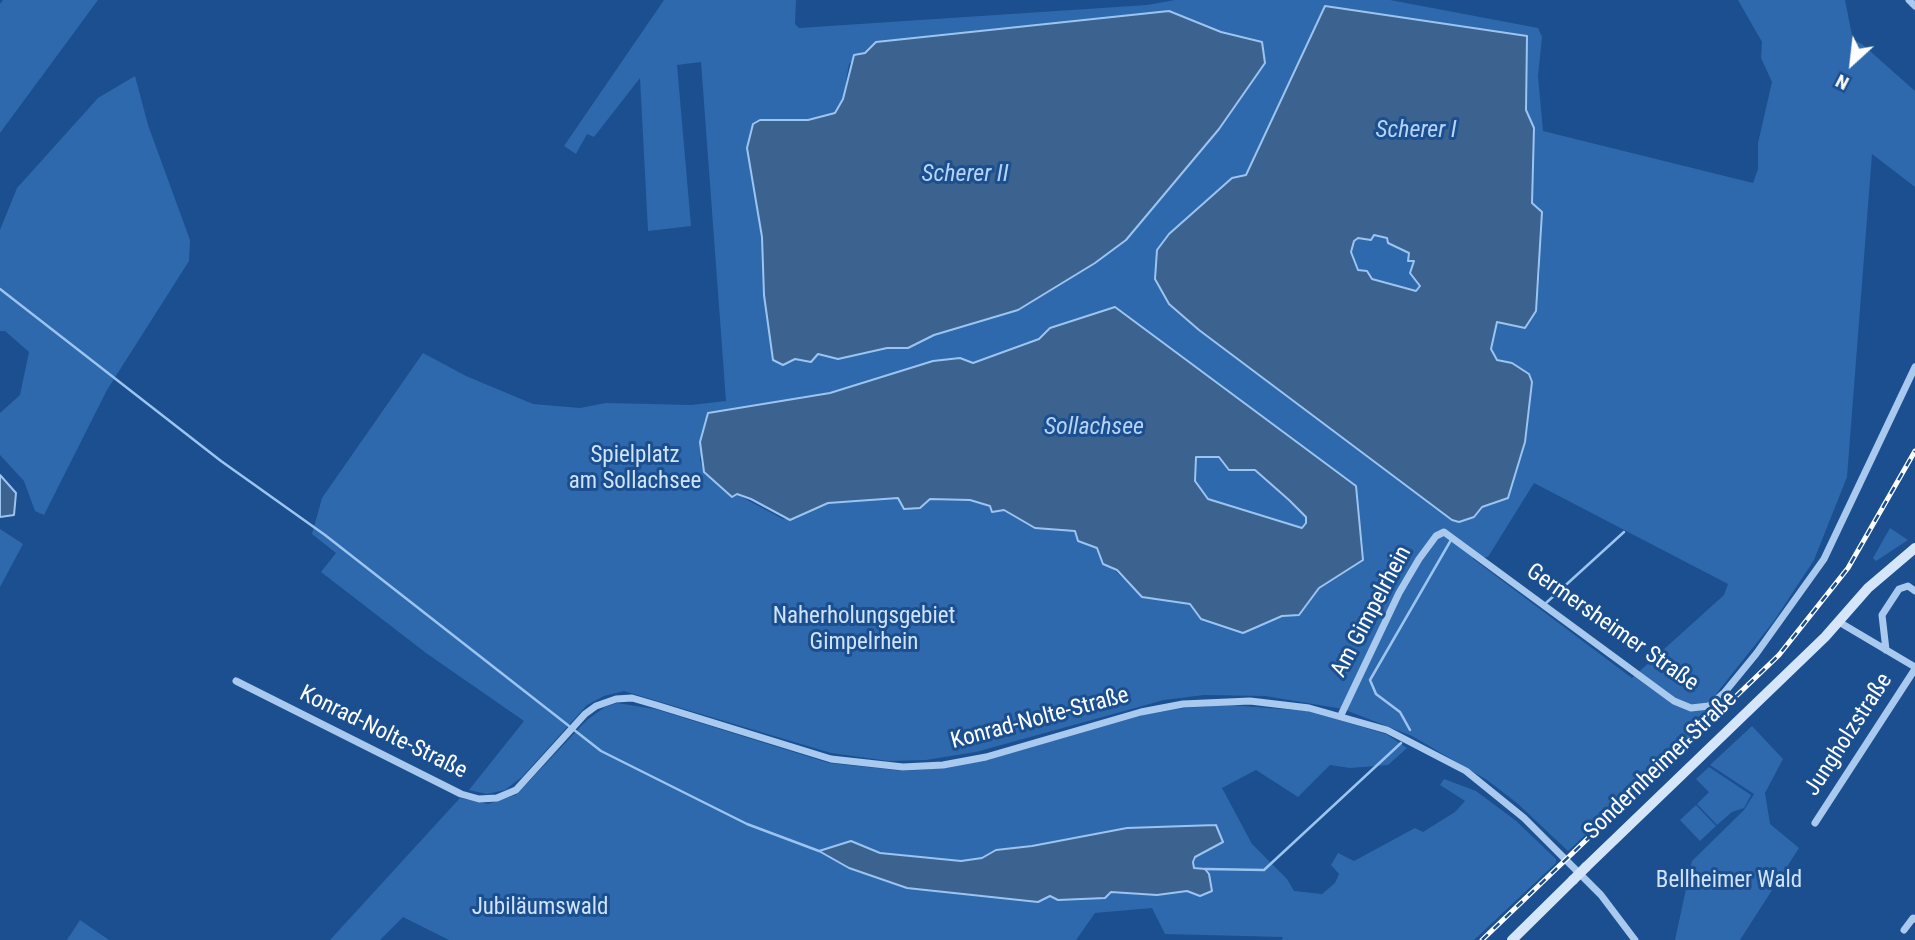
<!DOCTYPE html>
<meta charset="utf-8">
<style>
body{margin:0}
#map{position:relative;width:1915px;height:940px;overflow:hidden;background:#1b4f8f;font-family:"Roboto Condensed",sans-serif}
canvas{display:block}
.north{position:absolute;left:1817px;top:28px;width:70px;height:70px;-webkit-text-stroke:5px #1b4f8f;paint-order:stroke;rotate:207deg;font-size:19px;font-weight:700;line-height:28px;text-align:center;color:#fff}
.north::after{content:'';display:block;margin:auto;width:24px;height:32px;background:#fff;clip-path:polygon(50% 0,100% 100%,50% 72%,0 100%)}
</style>
<div id="map">
<canvas width="1915" height="940"></canvas>
<div class="north">N</div>
</div>
<script>
const ctx = document.querySelector('canvas').getContext('2d');
ctx.lineJoin = 'round';
function paint(path, color) { ctx.fillStyle = color; ctx.fill(path, 'evenodd'); }
const poly = rows => new Path2D(rows.map(r => 'M' + r).join(''));
function trace(path, color, width, dash) { ctx.strokeStyle = color; ctx.lineWidth = width; ctx.lineCap = dash ? 'butt' : 'round'; ctx.setLineDash(dash || []); ctx.stroke(path); }
function label(font, color, halo, rows, align = 'center') {
  ctx.font = font + ' "Roboto Condensed",sans-serif'; ctx.lineWidth = 6; ctx.setLineDash([]); ctx.textBaseline = 'middle'; ctx.strokeStyle = halo; ctx.fillStyle = color; for (const [text, x, y, turn = 0] of rows) {
    ctx.save(); ctx.translate(x, y); ctx.rotate((+turn || 0) * Math.PI / 180); ctx.textAlign = isNaN(turn) ? turn : align; if (halo) ctx.strokeText(text, 0, 0); ctx.fillText(text, 0, 0); ctx.restore();
  }
}
paint(poly([
 [3,0,98,0,0,133,0,4],
 [664,0,796,0,795,24,799,28,1147,5,1175,0,1390,0,1538,28,1542,37,1538,76,1543,131,1753,183,1758,169,1758,143,1772,82,1761,58,1762,42,1738,0,1845,0,1853,40,1862,44,1915,91,1915,187,1872,154,1847,477,1814,560,1774,621,1716,694,1725,704,1568,851,1517,803,1487,780,1412,736,1343,709,1265,696,1204,695,1164,700,976,752,926,760,889,761,831,753,624,691,604,696,587,705,522,777,505,790,487,794,469,790,524,721,426,653,321,572,336,553,312,534,322,498,423,353,466,376,533,404,580,408,606,403,691,405,726,401,701,62,677,65,691,226,648,231,640,78,594,137,587,134,576,154,564,146],
 [1169,11,1221,32,1262,43,1219,129,1126,240,1095,263,1018,310,934,335,908,348,887,348,838,359,818,354,811,362,795,359,783,365,773,360,764,295,762,237,747,148,760,120,808,120,835,113,843,98,849,64,872,48,876,42],
 [1527,36,1526,110,1534,128,1532,203,1540,271,1536,311,1525,328,1497,322,1491,349,1497,360,1512,363,1529,374,1532,382,1494,504,1482,507,1474,517,1459,522,1452,520,1338,432,1169,234,1232,178,1246,175,1283,94],
 [1050,328,1356,486,1363,559,1319,588,1299,615,1282,616,1243,633,1201,619,1190,604,1142,597,1108,564,1097,547,1083,541,1075,531,1035,528,1004,510,970,500,930,499,919,508,898,498,828,503,810,509,796,519,783,519,736,494,704,472,700,460,708,413,830,393,960,358,973,363,1039,339],
 [1534,483,1728,584,1724,595,1632,678,1472,558,1488,557],
 [135,76,148,125,190,240,189,261,107,390,44,515,35,511,24,481,0,455,0,413,20,395,29,352,5,331,0,331,0,230,17,188,98,98],
 [1374,235,1387,238,1409,253,1414,260,1413,270,1420,286,1416,291,1372,279,1358,270,1351,252,1354,241,1358,238,1371,240],
 [1195,457,1219,457,1229,470,1255,470,1289,500,1306,517,1306,523,1303,528,1208,499,1195,481],
 [1890,528,1908,540,1876,561,1873,558],
 [0,529,23,544,0,587],
 [617,703,655,709,829,763,904,771,945,768,986,760,1143,715,1184,708,1229,705,1308,711,1386,734,1407,748,1388,765,1350,768,1330,765,1298,797,1256,770,1222,788,1252,844,1287,879,1294,891,1322,894,1335,883,1339,874,1331,865,1338,853,1354,861,1415,828,1423,832,1455,812,1465,801,1440,785,1444,779,1476,791,1515,820,1556,859,1556,863,1474,940,1282,940,1283,937,1165,934,1152,908,1095,913,1076,940,449,940,403,917,380,940,330,940,460,798,488,804,516,795,587,720,605,707],
 [1215,825,1223,842,1195,857,1194,868,1205,869,1195,892,1165,892,1157,895,1111,892,1105,898,1058,900,1050,896,1038,902,907,888,849,868,820,851,851,841,880,853,961,861,982,858,996,850,1032,846,1127,828],
 [1752,726,1783,759,1765,793,1770,824,1799,848,1740,940,1675,940,1692,861,1744,810,1754,794,1710,765],
 [1709,767,1751,795,1744,808,1732,812,1717,825,1697,804,1709,792,1696,779],
 [1696,805,1716,826,1700,841,1680,820],
 [80,920,109,940,67,940]
]), '#2e69ad');
const water = poly([
 [1325,6,1527,36,1526,110,1534,128,1532,203,1542,212,1536,311,1525,328,1497,322,1491,349,1497,360,1512,363,1529,374,1532,382,1525,442,1508,498,1482,507,1474,517,1459,522,1452,520,1199,330,1169,304,1155,279,1157,250,1169,234,1232,178,1246,175,1325,6],
 [1374,235,1387,238,1388,243,1409,253,1408,261,1414,261,1410,273,1420,286,1416,291,1372,279,1367,271,1358,270,1351,252,1354,241,1358,238,1371,240,1374,235],
 [1169,11,1221,32,1262,42,1265,63,1219,129,1126,240,1095,263,1018,310,934,335,908,348,887,348,838,359,818,354,811,362,795,359,783,365,773,360,764,295,762,237,747,148,753,124,760,120,808,120,835,113,843,99,854,55,865,53,876,42,1169,11],
 [1115,307,1356,486,1363,560,1319,588,1299,615,1282,616,1243,633,1201,619,1190,604,1142,597,1117,570,1103,564,1097,548,1078,541,1075,531,1035,528,1004,510,992,512,990,506,970,500,930,499,920,508,904,509,898,498,828,503,790,520,751,499,737,494,732,497,704,472,700,442,708,413,830,393,933,361,960,358,973,363,1039,339,1050,328,1115,307],
 [1196,457,1219,457,1229,470,1255,470,1289,500,1306,517,1306,523,1302,528,1208,499,1195,481,1196,457],
 [0,475,16,493,14,515,0,517,0,475],
 [1216,825,1223,842,1195,857,1193,862,1194,868,1205,869,1209,874,1212,891,1200,896,1187,891,1157,895,1111,892,1105,898,1058,900,1050,896,1038,902,907,888,849,868,819,851,851,841,880,853,961,861,982,858,996,850,1032,846,1127,828,1216,825]
]);
paint(water, '#3c6290');
trace(water, '#9cc4f0', 2);
trace(poly([
 [0,289,221,461,325,535,601,751,747,824,819,851],
 [1546,603,1624,532],
 [1410,730,1400,712,1376,694,1370,680,1451,540],
 [1205,869,1264,870,1401,743]
]), '#9cc4f0', 2.5);
trace(poly([
 [1909,0,1915,6],
 [1839,622,1915,667],
 [1886,650,1882,615,1899,589,1908,586,1915,591],
 [236,681,461,794,479,799,497,798,516,790,585,714,596,706,616,699,632,698,656,705,831,759,903,767,943,765,986,757,1141,712,1183,704,1250,701,1309,708,1387,730,1466,771,1524,818,1601,895,1635,940],
 [1341,715,1399,593,1419,559,1436,536,1444,532,1674,701,1691,708,1709,706,1724,693,1756,654,1824,559,1915,367],
 [1815,823,1915,669],
 [1904,930,1913,918,1915,919]
]), '#a9c9ee', 7);
trace(poly([
 [1586,867,1825,637,1868,588,1915,548],
 [1512,940,1573,880]
]), '#d6e6fa', 10);
const rail = poly([
 [1482,940,1779,655,1848,568,1915,451]
]);
trace(rail, '#fff', 5);
trace(rail, '#1b4f8f', 2.5, [8]);
trace(poly([
 [1573,880,1586,867]
]), '#d6e6fa', 10);
label('23px', '#cfe3fa', '#1b4f8f', [
 ["Spielplatz",635,456],
 ["am Sollachsee",635,482],
 ["Naherholungsgebiet",864,617],
 ["Gimpelrhein",864,643],
 ["Bellheimer Wald",1729,881],
 ["Jubiläumswald",540,908]
]);
label('23px', '#fff', '#1b4f8f', [
 ["Am Gimpelrhein",1372,612,-62],
 ["Germersheimer Straße",1612,628,35],
 ["Konrad-Nolte-Straße",1040,719,-15],
 ["Konrad-Nolte-Straße",383,733,26],
 ["Jungholzstraße",1849,735,-57],
 ["Sondernheimer Straße",1661,766,-44]
]);
label('italic 24px', '#b5d3f5', '#1b4f8f', [
 ["Scherer I",1416,131],
 ["Scherer II",965,175],
 ["Sollachsee",1094,428]
]);
</script>
